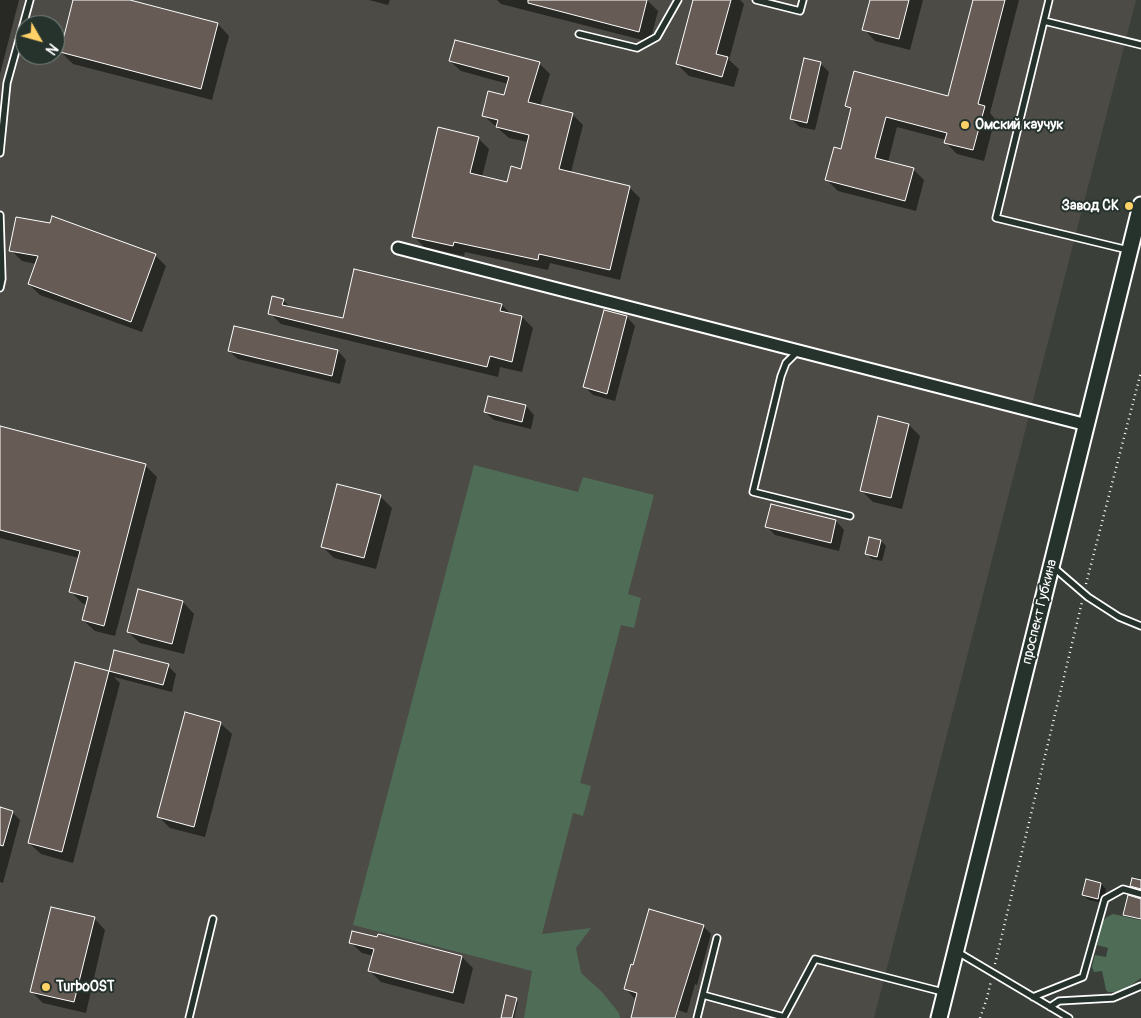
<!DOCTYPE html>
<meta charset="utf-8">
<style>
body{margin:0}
#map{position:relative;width:1141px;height:1018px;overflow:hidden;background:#3a3f39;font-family:Pangolin,sans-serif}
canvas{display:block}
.north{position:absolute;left:15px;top:15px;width:50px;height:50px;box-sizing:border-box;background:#26332d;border:1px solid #7d8581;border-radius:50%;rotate:128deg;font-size:14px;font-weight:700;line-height:20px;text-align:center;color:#fff}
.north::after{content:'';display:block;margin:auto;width:18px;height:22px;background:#ffd166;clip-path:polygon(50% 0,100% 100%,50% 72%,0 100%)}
</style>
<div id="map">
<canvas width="1141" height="1018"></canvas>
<div class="north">N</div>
</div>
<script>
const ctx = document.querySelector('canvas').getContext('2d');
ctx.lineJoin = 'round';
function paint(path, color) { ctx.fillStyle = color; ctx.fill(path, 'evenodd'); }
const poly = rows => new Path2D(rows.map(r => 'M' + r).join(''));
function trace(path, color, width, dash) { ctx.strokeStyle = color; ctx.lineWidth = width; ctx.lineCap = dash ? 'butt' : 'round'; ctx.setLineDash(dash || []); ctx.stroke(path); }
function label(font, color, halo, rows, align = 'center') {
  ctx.font = font + ' Pangolin,sans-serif'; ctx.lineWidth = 4; ctx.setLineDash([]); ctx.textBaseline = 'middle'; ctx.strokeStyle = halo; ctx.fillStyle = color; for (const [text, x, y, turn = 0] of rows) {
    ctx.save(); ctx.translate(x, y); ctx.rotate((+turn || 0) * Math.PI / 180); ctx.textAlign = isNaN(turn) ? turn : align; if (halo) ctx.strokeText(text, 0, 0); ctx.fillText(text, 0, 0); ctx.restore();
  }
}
paint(poly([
 [0,0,1136,0,874,1018,0,1018],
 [25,25,55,25,55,55,25,55]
]), '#4c4b46');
paint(poly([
 [474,465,578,492,583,477,654,495,628,594,641,598,634,628,621,625,580,783,591,786,583,816,573,813,542,934,591,928,576,948,581,973,602,992,619,1013,620,1018,524,1018,532,971,353,925],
 [1113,914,1141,920,1141,978,1127,988,1116,992,1108,992,1106,990,1102,971,1094,972,1092,967,1095,955,1106,957,1108,948,1097,945,1103,921,1107,917]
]), '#4f6d56');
paint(poly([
 [0,0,19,0,0,74],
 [75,0,125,0,218,24,229,36,212,100,73,64,61,52],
 [369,0,390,0,388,5],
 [497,0,647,0,658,11,650,42,501,4],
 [694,0,740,0,744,4,729,60,739,69,734,87,689,76,677,64],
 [871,0,923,0,910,50,875,41,864,29],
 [974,0,1019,0,990,113,995,119,984,161,957,154,946,143,946,140,897,127,888,162,913,169,924,180,916,211,838,191,827,180,842,150,852,111,847,106,949,97],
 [450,61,539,63,550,74,540,106,572,114,583,125,571,172,629,187,640,198,620,280,550,263,548,270,465,252,464,256,424,247,414,236,478,138,489,149,482,177,508,183,522,170,528,142,509,138,484,116,505,96,508,84,461,71],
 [820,63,829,72,815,130,800,127,791,119],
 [11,250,155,255,166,266,142,332,40,295,29,284,36,264,22,261],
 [283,300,291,308,343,320,502,305,512,315,522,317,533,328,522,372,500,367,498,377,281,324,270,313],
 [627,317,635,326,615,401,593,395,585,387],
 [229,351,338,351,346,360,340,384,238,359],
 [526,406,534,415,531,429,494,420,485,412],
 [909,425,920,436,902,509,873,502,861,490],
 [0,428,145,465,157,477,115,636,95,631,83,620,87,605,82,603,71,592,79,558,0,538],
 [380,496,392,508,376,569,334,558,322,546],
 [772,505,836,521,844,530,839,551,775,535,767,527],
 [881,541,886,546,882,561,872,559,866,553],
 [139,591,183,602,194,614,184,654,140,643,128,632],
 [115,652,168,666,176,674,172,692,114,677,120,683,73,863,41,854,29,843,76,663,110,672],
 [220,723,232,734,205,837,170,828,159,817],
 [0,809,12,812,20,820,3,883,0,882],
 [1101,884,1106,889,1103,903,1089,900,1083,895],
 [1141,900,1141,920,1127,917,1124,915],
 [94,918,105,930,86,1013,43,1003,32,992],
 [703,926,711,934,697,985,695,984,687,1013,678,1010,676,1018,632,1018,637,999,634,998,626,989,634,966],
 [350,942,462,957,473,968,464,1004,381,982,370,971,374,956,362,953],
 [516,999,518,1002,514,1018,502,1018]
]), '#0007');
const building = poly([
 [73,0,130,0,218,23,201,89,60,52,73,0],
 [528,0,647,0,639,32,528,3,528,0],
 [693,0,731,0,716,54,728,57,722,77,676,64,693,0],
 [870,0,909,0,899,39,862,30,870,0],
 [973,0,1005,0,978,104,985,106,973,150,944,143,947,133,886,117,875,158,914,168,905,201,825,180,834,147,841,149,851,108,845,106,854,71,948,96,973,0],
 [455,40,540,62,528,102,573,113,559,169,630,186,610,270,539,254,538,260,454,242,453,246,412,237,438,127,479,137,470,173,507,182,511,166,521,169,529,135,496,127,498,120,482,116,488,91,504,95,509,77,449,61,455,40],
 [804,58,821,62,807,123,790,119,804,58],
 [52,216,156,254,131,322,28,284,38,256,9,251,16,217,50,223,52,216],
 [354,269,502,304,500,311,522,316,512,362,490,356,487,367,268,314,272,296,284,299,282,305,343,318,354,269],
 [604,310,627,316,607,394,583,387,604,310],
 [234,326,338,350,332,376,228,351,234,326],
 [488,396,526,405,522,422,484,412,488,396],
 [878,416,909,424,891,498,860,491,878,416],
 [0,426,146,464,104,626,82,620,88,597,69,592,80,551,0,530,0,426],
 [337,484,381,495,364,558,321,547,337,484],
 [771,504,836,520,831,543,765,527,771,504],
 [869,537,881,540,877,557,865,554,869,537],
 [138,589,183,601,172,644,127,632,138,589],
 [114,650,169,664,163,685,109,671,114,650],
 [75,662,109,671,62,852,28,843,75,662],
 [185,712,221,722,194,827,157,817,185,712],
 [0,807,13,811,3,846,0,845,0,807],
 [1132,878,1141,880,1141,889,1130,886,1132,878],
 [1086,879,1101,883,1098,899,1082,895,1086,879],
 [1128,895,1141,899,1141,919,1123,915,1128,895],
 [51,907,95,917,74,1002,30,992,51,907],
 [649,909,704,925,675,1018,631,1018,637,993,624,989,631,964,633,965,649,909],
 [352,931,377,937,378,934,462,956,453,993,368,971,374,949,349,943,352,931],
 [506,995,517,998,512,1018,501,1018,506,995]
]);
paint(building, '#675b56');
trace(building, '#fff', 1);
const service = poly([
 [756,0,800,11,803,0],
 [1049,0,996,218,1128,250],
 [1044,21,1141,45],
 [579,34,637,48,657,37,678,0],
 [0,153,7,83,30,0],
 [0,215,2,279,0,288],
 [798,351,786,363,781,376,753,492,850,516],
 [1052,566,1088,597,1119,617,1141,626],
 [956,951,1069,1018],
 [703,995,784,1017,815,959,943,992],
 [1033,997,1083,977,1105,899,1123,889,1141,894],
 [1050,1007,1059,1001,1113,998,1141,986],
 [189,1018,213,919],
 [697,1018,717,938]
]);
const minor = poly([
 [398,248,1087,425]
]);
const secondary = poly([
 [939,1018,1141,205]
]);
trace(service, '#fff', 9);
trace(minor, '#fff', 15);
trace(secondary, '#fff', 19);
trace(poly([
 [1086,584,1141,372],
 [995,964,1082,602],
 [980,1018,987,998,991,981]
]), '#fff', 2.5, [1, 4]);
trace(service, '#26332d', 5.5);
trace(minor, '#26332d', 11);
trace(secondary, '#26332d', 15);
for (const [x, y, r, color] of [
 [965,125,5,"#ffd166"],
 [1129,206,5,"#ffd166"],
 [46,987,5,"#ffd166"]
]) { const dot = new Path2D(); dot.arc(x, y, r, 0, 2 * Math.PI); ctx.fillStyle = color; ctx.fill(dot); trace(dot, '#26332d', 2); }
label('bold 14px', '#fff', '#26332d', [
 ["Омский каучук",975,125],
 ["Завод СК",1119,206,"right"],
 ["TurboOST",56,987]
], 'left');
label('14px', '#fff', '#26332d', [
 ["проспект Губкина",1040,612,-76]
]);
</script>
